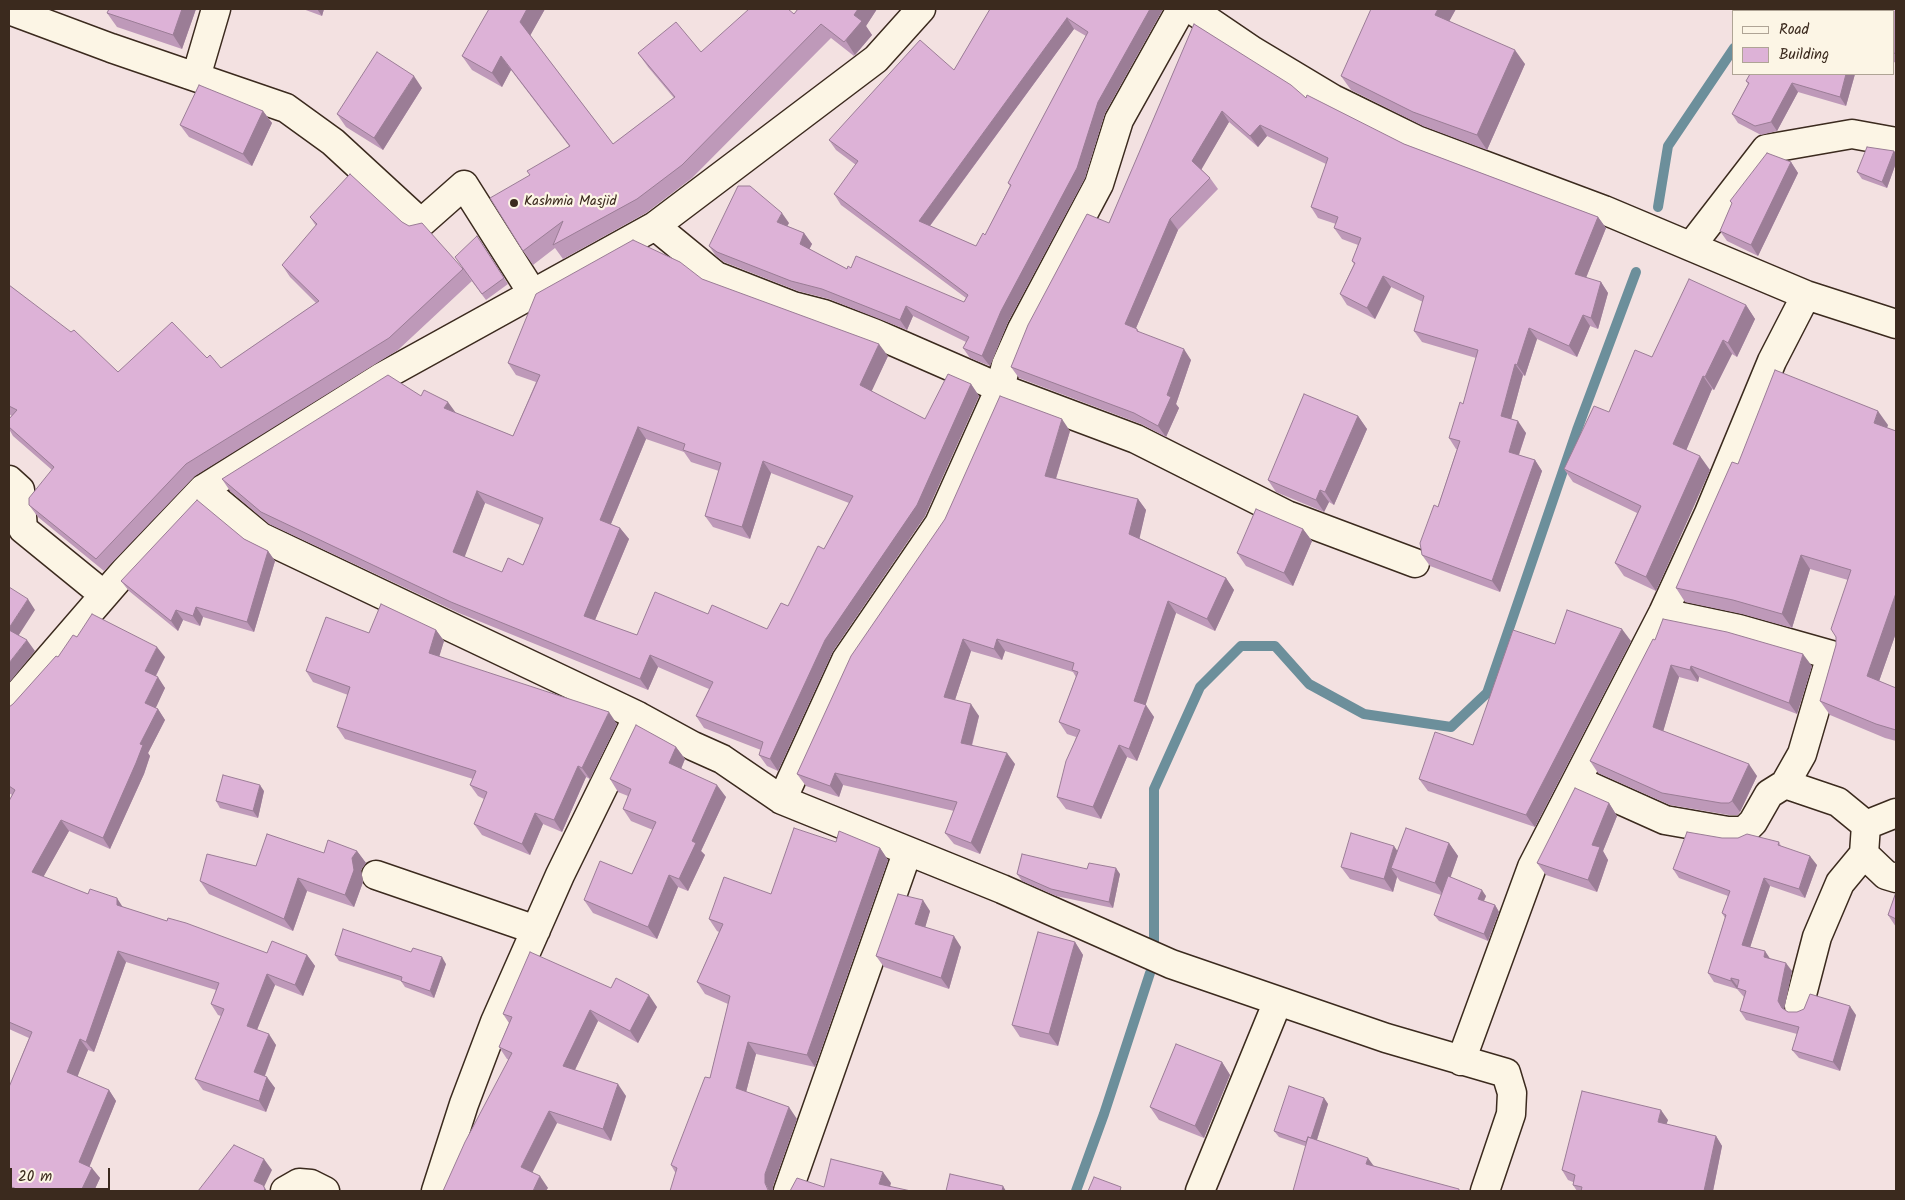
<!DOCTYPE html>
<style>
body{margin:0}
#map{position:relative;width:1905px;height:1200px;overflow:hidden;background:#f3e1e1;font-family:Kalam,sans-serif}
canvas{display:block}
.frame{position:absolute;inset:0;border:10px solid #3b2a1e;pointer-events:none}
.legend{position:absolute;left:1732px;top:10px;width:162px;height:65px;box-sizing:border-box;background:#fcf5e5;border:1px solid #afa495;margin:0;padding:6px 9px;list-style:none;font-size:15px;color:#3b2a1e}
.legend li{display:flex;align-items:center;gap:10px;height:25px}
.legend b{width:25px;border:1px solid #afa495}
.scale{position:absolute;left:10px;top:1168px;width:100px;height:22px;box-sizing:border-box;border:2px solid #3b2a1e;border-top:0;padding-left:6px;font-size:15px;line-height:18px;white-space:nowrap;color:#3b2a1e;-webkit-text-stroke:4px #fcf5e5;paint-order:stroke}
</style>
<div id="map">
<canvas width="1905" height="1200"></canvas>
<div class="frame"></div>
<ul class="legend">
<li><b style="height:6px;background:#fcf5e5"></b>Road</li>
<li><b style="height:14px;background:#ddb2d7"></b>Building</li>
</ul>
<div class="scale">20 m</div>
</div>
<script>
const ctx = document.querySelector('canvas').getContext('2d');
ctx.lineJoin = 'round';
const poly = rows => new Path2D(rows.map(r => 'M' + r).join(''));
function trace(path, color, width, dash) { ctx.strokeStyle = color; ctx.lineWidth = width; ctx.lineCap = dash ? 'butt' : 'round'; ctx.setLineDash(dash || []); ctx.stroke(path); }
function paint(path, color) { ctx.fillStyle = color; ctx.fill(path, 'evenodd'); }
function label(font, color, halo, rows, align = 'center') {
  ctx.font = font + ' Kalam,sans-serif'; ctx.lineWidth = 4.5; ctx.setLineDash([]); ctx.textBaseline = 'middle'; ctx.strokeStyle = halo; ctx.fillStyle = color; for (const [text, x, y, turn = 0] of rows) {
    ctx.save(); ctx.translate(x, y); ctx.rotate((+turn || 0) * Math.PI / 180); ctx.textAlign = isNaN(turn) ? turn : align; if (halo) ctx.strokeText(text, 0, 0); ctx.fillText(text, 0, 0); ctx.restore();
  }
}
trace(poly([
 [1759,11,1761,9],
 [1658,207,1668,146,1734,48],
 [1154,944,1154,789,1200,687,1241,646,1275,646,1309,684,1364,714,1451,727,1487,693,1577,430,1636,272],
 [1076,1191,1104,1114,1150,973]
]), '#6c8f9b', 10);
const minor = poly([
 [1191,9,1253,51,1333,99,1417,140,1604,210,1806,295,1896,324],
 [9,10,111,48,286,108,333,142,421,223,464,185,533,294],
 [196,77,216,9],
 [655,226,716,276,793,306,824,314,874,333,1000,388,1136,439,1287,515,1415,563],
 [1691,246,1766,149,1852,134,1896,142],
 [9,480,20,490,23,529,104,595],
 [203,489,261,537,638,716,693,746,722,759,782,800,1002,889,1171,964,1386,1038,1506,1073,1512,1093,1511,1114,1485,1191],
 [1663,613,1739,629,1831,655,1802,754,1785,784,1838,802,1866,825],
 [9,705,125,571,203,489,380,378,655,226,876,59,921,9],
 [1578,781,1665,820,1728,831,1744,831,1753,822,1769,794,1785,784],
 [782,800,846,660,939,524,1000,388,1006,365,1022,329,1099,184,1119,120,1181,9],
 [1896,813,1866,825,1864,854,1886,875,1896,878],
 [376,875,536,930],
 [1799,1006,1817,937,1840,883,1864,854],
 [1461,1061,1532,867,1663,613,1709,513,1772,361,1806,295],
 [285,1191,299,1183,311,1184,325,1191],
 [436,1191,464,1104,495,1022,560,875,638,716],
 [788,1191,907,853],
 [1200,1191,1278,1001]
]);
trace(minor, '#3b2a1e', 31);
trace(minor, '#fcf5e5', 28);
paint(poly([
 [196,9,182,49,117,27,107,13],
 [303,9,324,9,322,16],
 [489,9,545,9,530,35,613,144,674,98,648,67,638,53,701,52,794,14,798,9,877,9,866,26,872,35,855,55,854,56,831,38,692,178,646,213,563,259,555,248,533,265,523,251,530,175,569,146,511,70,502,87,472,70,462,56],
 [990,9,1163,9,1105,113,1085,178,1008,322,990,366,970,358,963,348,966,342,913,316,907,330,829,299,798,291,724,262,716,256,709,246,789,223,787,226,804,233,812,244,809,249,847,269,964,302,966,298,841,205,834,194,856,165,836,150,829,140,954,70],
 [1074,29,1086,36,1008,183,1010,186,985,235,976,246,930,226],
 [1368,9,1456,9,1449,21,1525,64,1487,150,1423,126,1351,90,1341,76,1371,10],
 [1896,9,1896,63,1894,62,1894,11],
 [1194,24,1306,98,1404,144,1598,217,1606,228,1586,278,1601,282,1608,293,1598,329,1590,326,1577,357,1537,339,1525,376,1523,375,1511,419,1526,433,1519,455,1535,460,1542,471,1500,592,1430,566,1422,555,1457,449,1456,449,1449,438,1463,404,1476,358,1422,342,1414,331,1423,302,1391,287,1375,319,1347,305,1340,294,1354,264,1352,261,1358,245,1342,239,1334,228,1336,224,1318,218,1311,207,1326,164,1267,136,1258,147,1229,122,1201,169,1210,178,1218,189,1178,230,1136,328,1137,329,1140,333,1191,360,1176,404,1179,408,1166,437,1141,424,1019,378,1011,367,1109,223],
 [1750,74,1855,74,1846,106,1798,92,1777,131,1761,135,1738,123,1732,114,1748,84,1746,81],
 [422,88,383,150,346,127,337,114],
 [263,111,272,123,252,166,189,137,180,125],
 [1894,151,1896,154,1896,163,1887,188,1862,179,1857,172],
 [1791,162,1798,173,1758,256,1727,241,1720,231,1732,204,1730,201],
 [310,217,402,222,462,268,481,242,508,284,486,300,465,272,472,281,398,350,195,476,104,571,38,517,29,505,52,470,13,436,9,429,9,419,12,416,9,414,9,285,118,372,207,358,221,368,316,303,290,277,282,265,316,226],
 [702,279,888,356,871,391,925,419,971,384,979,396,925,516,833,651,778,771,767,766,759,755,761,750,704,728,696,716,709,689,658,667,648,690,459,613,269,524,230,491,222,479,421,396,456,413,513,436,536,382,516,375,508,363],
 [646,439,684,452,691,462,719,471,705,516,713,527,750,539,771,473,849,503,824,549,788,606,767,629,708,614,637,635,595,620,629,539,620,528,611,524],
 [485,503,540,525,523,565,502,572,464,557],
 [1746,305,1755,319,1737,357,1732,354,1714,390,1712,389,1686,450,1710,470,1656,591,1624,576,1615,563,1637,513,1573,482,1564,469,1609,412],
 [1358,416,1367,429,1334,505,1329,502,1324,512,1276,492,1268,480],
 [1888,425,1887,428,1896,431,1896,633,1879,681,1896,688,1896,741,1885,738,1830,715,1820,701,1836,645,1848,580,1810,569,1792,628,1742,614,1685,602,1676,588,1738,464],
 [1070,431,1056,479,1138,499,1146,510,1139,538,1226,578,1234,590,1215,631,1176,613,1145,705,1154,717,1137,761,1127,757,1101,819,1066,809,1057,797,1076,737,1067,734,1059,722,1076,677,1073,672,1005,651,1002,660,971,651,955,700,979,716,972,746,1015,764,980,854,954,844,945,833,954,811,843,785,839,797,806,786,797,774],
 [1303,529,1312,541,1293,586,1246,566,1237,553],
 [244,539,268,551,275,561,254,632,203,617,200,626,183,620,178,631,129,591,121,581],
 [436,630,444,641,439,656,617,724,590,779,586,777,562,832,543,824,530,855,482,835,474,824,484,799,478,796,470,785,473,779,345,739,337,727,348,695,313,682,306,671,369,633],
 [77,637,165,657,156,676,165,688,155,708,158,709,165,720,148,753,150,756,144,774,110,849,69,831,43,877,123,907,267,953,307,955,315,966,303,996,275,985,257,1030,276,1045,265,1076,275,1088,266,1112,203,1090,195,1079,221,1016,218,1015,211,1004,216,990,126,962,94,1052,88,1050,77,1076,109,1090,116,1101,89,1166,100,1178,94,1191,9,1191,9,1087,29,1038,9,1029,9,801,12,795,9,793,9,707,13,704],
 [1655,640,1812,666,1797,714,1699,677,1698,682,1679,677,1663,731,1757,776,1740,812,1738,815,1729,815,1670,805,1598,773,1590,761],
 [1631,641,1535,827,1428,791,1419,779,1473,745,1555,644],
 [676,747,685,759,681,769,726,797,701,851,705,855,688,891,678,887,657,939,593,913,584,900,632,874,653,830,631,821,623,809,628,796,618,792,610,779],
 [264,791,258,818,220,808,216,801],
 [1609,803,1617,816,1603,851,1608,860,1597,892,1546,875,1537,863],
 [1722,838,1779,842,1781,846,1817,865,1805,898,1770,886,1750,947,1792,971,1784,1009,1788,1012,1856,1015,1840,1071,1799,1058,1792,1050,1797,1034,1746,1020,1740,1011,1744,997,1737,989,1714,982,1708,973,1725,918,1722,913,1728,896,1679,878,1673,869],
 [836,842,880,848,888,860,815,1067,756,1054,746,1092,797,1119,773,1186,675,1172,671,1165,710,1078,728,1004,705,994,697,982,719,932,717,931,709,919,771,894],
 [1449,843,1458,856,1450,877,1486,896,1484,901,1495,905,1499,912,1488,941,1439,921,1434,915,1441,895,1400,881,1397,877,1393,892,1350,879,1341,867,1398,851],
 [357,851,366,863,361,870,363,882,354,907,307,891,293,931,209,894,200,881,256,866,324,853],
 [1087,869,1120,874,1113,908,1056,896,1022,881,1017,874],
 [1896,892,1896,927,1888,915],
 [930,911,925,927,961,947,949,989,884,967,876,956],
 [1075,942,1083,955,1058,1046,1020,1037,1012,1025],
 [335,955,446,964,434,998,405,987,401,981,339,961],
 [611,988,657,1007,638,1043,598,1021,575,1070,626,1096,611,1141,557,1123,532,1173,548,1188,443,1191,509,1060,507,1059,499,1047,509,1023,503,1014],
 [1222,1062,1230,1075,1204,1138,1159,1120,1150,1107],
 [1324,1098,1328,1104,1317,1140,1373,1166,1460,1191,1305,1146,1279,1137,1274,1131],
 [1668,1120,1666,1124,1716,1136,1722,1146,1713,1191,1577,1191,1573,1185,1573,1182,1568,1180,1562,1170]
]), '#be99b9');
paint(poly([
 [182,9,196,9,182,49,173,35],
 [317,9,324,9,322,16],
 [527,9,545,9,530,36,520,22],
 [858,9,877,9,866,26,872,35,855,55,846,41,854,15],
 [1150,9,1163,9,1105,113,1085,178,1008,322,990,366,982,356,1001,311,1098,102],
 [1438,9,1456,9,1445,29,1435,15],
 [1067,18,1074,29,926,231,919,221],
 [1515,50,1525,64,1487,150,1477,135],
 [501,56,511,70,502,87,492,73],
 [1846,74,1855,74,1846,106,1840,97],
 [414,76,422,88,383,150,374,138],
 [1792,83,1798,92,1777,131,1771,122],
 [263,111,272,123,252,166,243,154],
 [1222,111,1229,122,1200,172,1192,161],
 [1260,125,1267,136,1258,147,1250,136],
 [1894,151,1896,154,1896,163,1887,188,1882,182],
 [1791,162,1798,173,1758,256,1751,245],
 [782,213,789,223,784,232,777,222],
 [1598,217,1606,228,1583,285,1575,274],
 [1170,219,1178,230,1133,335,1125,324],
 [804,233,812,244,807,254,800,244],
 [1383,276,1391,287,1375,319,1367,308],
 [1601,282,1608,293,1598,329,1591,318],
 [1746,305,1755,319,1737,357,1728,343],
 [906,306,913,316,907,330,900,320],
 [1583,315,1590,326,1577,357,1569,346],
 [1529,328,1537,339,1525,376,1517,365],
 [1723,340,1732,354,1714,390,1705,377],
 [879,344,888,356,869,397,860,385],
 [1184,349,1191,360,1176,404,1179,408,1166,437,1158,426,1167,395],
 [1515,364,1523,375,1509,427,1501,416],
 [1703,376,1712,389,1683,458,1673,444],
 [971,384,979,396,925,516,833,651,778,771,770,759,825,640],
 [448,402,456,413,444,408],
 [1878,411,1888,425,1883,437,1874,423],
 [1358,416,1367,429,1334,505,1325,492],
 [1062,419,1070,431,1053,488,1045,476],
 [1518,421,1526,433,1516,463,1509,452],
 [638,427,646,439,608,531,600,520],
 [1700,456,1710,470,1656,591,1646,577],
 [1535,460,1542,471,1500,592,1492,581],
 [763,461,771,473,750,539,742,527],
 [1320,490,1329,502,1324,512,1316,500],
 [477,491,485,503,462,564,453,552],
 [1138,499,1146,510,1138,545,1129,534],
 [620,528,629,539,592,627,584,616],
 [1303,529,1312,541,1293,586,1284,573],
 [268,551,275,561,254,632,247,622],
 [1801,555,1810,569,1792,628,1782,614],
 [1226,578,1234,590,1215,631,1207,619],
 [1896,593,1896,633,1876,690,1867,676],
 [28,599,35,610,15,641,9,631,9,628],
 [1168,601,1176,613,1143,713,1134,701],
 [196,607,203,617,200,626,193,616],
 [176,610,183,620,178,631,171,621],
 [1622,629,1631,641,1535,827,1526,815],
 [436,630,444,641,437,664,429,653],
 [963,639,971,651,952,709,944,697],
 [997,639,1005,651,1002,660,994,649],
 [27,640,35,651,9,683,9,663],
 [157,647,165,657,153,681,145,671],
 [1803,654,1812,666,1797,714,1789,703],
 [650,655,658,667,648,690,640,679],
 [1671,665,1679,677,1661,739,1653,727],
 [1691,666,1699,677,1698,682,1690,670],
 [158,677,165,688,153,714,145,703],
 [971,704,979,716,969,755,961,743],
 [1146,705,1154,717,1137,761,1129,749],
 [158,709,165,720,148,753,150,756,144,774,110,849,103,838,140,744],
 [609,712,617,724,590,779,582,768],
 [1119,745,1127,757,1101,819,1093,807],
 [676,747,685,759,678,776,669,763],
 [1007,753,1015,764,980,854,971,843],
 [1749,764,1757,776,1740,812,1732,801],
 [578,766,586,777,562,832,554,820],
 [835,773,843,785,839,797,830,786],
 [260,785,264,791,258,818,253,811],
 [717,785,726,797,701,851,705,855,688,891,679,879,692,841],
 [1609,803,1617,816,1603,851,1608,860,1597,892,1588,880,1592,845],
 [535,813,543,824,530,855,522,844],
 [61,820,69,831,40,883,32,872],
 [1449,843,1458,856,1444,896,1435,883],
 [1394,846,1403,859,1391,868,1397,877,1393,892,1384,879],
 [880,848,888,860,815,1067,807,1055],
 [357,851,366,863,361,870,363,882,354,907,345,895,352,858],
 [1810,856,1817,865,1805,898,1799,889],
 [1116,868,1120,874,1113,908,1109,902],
 [669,875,678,887,657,939,648,927],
 [298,878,307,891,293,931,284,919],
 [1764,878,1770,886,1748,954,1742,945],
 [1482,890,1486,896,1482,905,1478,899],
 [117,898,124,909,117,905],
 [923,900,930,911,923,935,915,924],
 [1495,905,1499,912,1488,941,1484,934],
 [954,936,961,947,949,989,941,978],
 [1075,942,1083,955,1058,1046,1049,1034],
 [118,951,126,962,94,1052,86,1042],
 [1765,951,1771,960,1764,957],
 [307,955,315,966,303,996,295,985],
 [442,957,446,964,434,998,430,991],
 [1786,963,1792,971,1784,1010,1782,1008,1778,1001],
 [267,974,275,985,254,1037,247,1026],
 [1731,978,1738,987,1737,989,1731,981],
 [649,995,657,1007,638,1043,630,1031],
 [1850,1006,1856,1015,1840,1071,1833,1062],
 [590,1010,598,1021,571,1078,563,1066],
 [269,1034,276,1045,262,1083,254,1072],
 [80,1039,88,1050,75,1083,67,1072],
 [748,1042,756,1054,744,1100,736,1088],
 [1222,1062,1230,1075,1204,1138,1195,1126],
 [267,1077,275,1088,266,1112,259,1101],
 [618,1084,626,1096,611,1141,603,1129],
 [109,1090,116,1101,87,1173,79,1162],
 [1324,1098,1328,1104,1314,1149,1309,1143],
 [789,1107,797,1119,773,1186,773,1191,769,1191,765,1183,765,1174],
 [1661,1110,1668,1120,1664,1131,1658,1122],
 [549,1111,557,1123,529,1179,521,1167],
 [1716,1136,1722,1146,1713,1191,1704,1191],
 [1368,1158,1376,1169,1366,1164],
 [264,1159,272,1170,264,1187,267,1191,264,1191,254,1181],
 [92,1168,100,1178,94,1191,81,1191],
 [883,1172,891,1183,889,1191,879,1184],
 [540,1176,548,1188,546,1191,533,1191],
 [1003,1186,1006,1191,1002,1191]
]), '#9b7d96');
const building = poly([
 [109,9,182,9,173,35,107,13,109,9],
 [489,9,527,9,520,22,613,144,675,97,638,53,676,22,701,52,749,9,788,9,794,14,798,9,858,9,854,15,862,21,844,42,821,24,682,165,637,199,553,245,563,221,523,251,490,198,530,175,527,171,570,146,501,56,492,73,462,56,489,9],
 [990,9,1150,9,1098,102,1077,168,1001,311,982,356,963,348,969,337,906,306,900,320,822,289,791,281,717,252,709,246,738,186,750,186,782,213,777,222,804,233,800,244,847,269,848,266,851,268,856,256,964,302,968,295,834,194,858,161,829,140,920,40,954,70,990,9],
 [1067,18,1088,32,1008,183,1011,185,985,235,983,233,976,246,919,221,1067,18],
 [1371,9,1438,9,1435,15,1515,50,1477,135,1413,112,1341,76,1371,9],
 [1850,9,1896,9,1896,54,1894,53,1894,11,1849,11,1850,9],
 [1194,24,1291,85,1306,98,1307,95,1404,144,1598,217,1575,274,1601,282,1591,318,1583,315,1569,346,1529,328,1517,365,1515,364,1501,416,1518,421,1509,452,1535,460,1492,581,1422,555,1420,543,1434,505,1438,507,1460,441,1449,438,1460,402,1463,404,1478,350,1414,331,1424,296,1383,276,1367,308,1340,294,1355,263,1352,261,1361,238,1334,228,1338,217,1311,207,1328,158,1260,125,1250,136,1222,111,1192,161,1210,178,1170,219,1125,324,1137,329,1137,331,1184,349,1167,395,1171,397,1158,426,1134,413,1011,367,1028,325,1087,214,1109,223,1194,24],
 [377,52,414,76,374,138,337,114,377,52],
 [1750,74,1846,74,1840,97,1792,83,1771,122,1755,126,1732,114,1749,83,1746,81,1750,74],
 [199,85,263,111,243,154,180,125,199,85],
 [1867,147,1894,151,1882,182,1857,172,1867,147],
 [1767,153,1791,162,1751,245,1720,231,1732,203,1730,201,1767,153],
 [350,174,402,222,409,226,422,223,463,269,389,338,186,464,96,559,29,505,29,498,54,467,9,427,9,419,17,410,9,406,9,285,71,332,74,330,118,372,172,322,207,358,210,355,221,368,319,301,282,265,317,224,310,217,350,174],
 [477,236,504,278,482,294,455,257,477,236],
 [633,240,680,262,702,279,879,344,860,385,925,419,948,374,971,384,917,505,825,640,770,759,759,755,763,742,696,716,713,682,650,655,640,679,451,602,261,512,222,479,388,375,421,396,424,390,448,402,444,408,513,436,540,375,508,363,536,294,633,240],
 [638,427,685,444,683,450,721,463,705,516,742,527,763,461,853,496,824,549,818,546,788,606,781,603,767,629,712,605,708,614,655,592,637,635,584,616,620,528,600,520,638,427],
 [477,491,543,518,523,565,508,558,502,572,453,552,477,491],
 [1689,279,1746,305,1728,343,1723,340,1705,377,1703,376,1673,444,1700,456,1646,577,1615,563,1641,506,1564,469,1594,406,1609,412,1635,350,1652,357,1689,279],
 [1775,370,1878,411,1874,423,1896,431,1896,593,1867,676,1896,688,1896,730,1876,724,1820,701,1836,645,1836,637,1831,629,1851,570,1801,555,1782,614,1733,600,1676,588,1732,462,1738,464,1775,370],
 [1304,394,1358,416,1325,492,1320,490,1316,500,1268,480,1304,394],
 [1000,396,1062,419,1045,476,1138,499,1129,534,1226,578,1207,619,1168,601,1134,701,1146,705,1129,749,1119,745,1093,807,1057,797,1066,761,1080,730,1059,722,1078,672,1072,670,1074,663,997,639,994,649,963,639,944,697,971,704,961,743,1007,753,971,843,945,833,957,802,835,773,830,786,797,774,851,656,945,519,1000,396],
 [197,500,244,539,268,551,247,622,196,607,193,616,176,610,171,621,121,581,197,500],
 [1256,509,1303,529,1284,573,1237,553,1256,509],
 [9,587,28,599,9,628,9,587],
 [381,604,436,630,429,653,609,712,582,768,578,766,554,820,535,813,522,844,474,824,487,792,470,785,476,771,337,727,350,687,306,671,326,617,369,633,381,604],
 [1567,610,1622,629,1526,815,1419,779,1435,732,1473,745,1513,630,1555,644,1567,610],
 [92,614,157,647,145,671,158,677,145,703,158,709,140,744,143,745,136,763,103,838,61,820,32,872,88,894,90,889,117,898,117,905,167,921,168,918,186,923,267,953,272,941,307,955,295,985,267,974,247,1026,269,1034,254,1072,267,1077,259,1101,195,1079,224,1009,211,1004,219,983,118,951,86,1042,80,1039,67,1072,109,1090,79,1162,92,1168,81,1191,22,1191,9,1186,9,1087,32,1032,9,1022,9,801,15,790,9,786,9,707,13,704,56,656,58,657,73,635,77,637,92,614],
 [1663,619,1727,632,1803,654,1789,703,1691,666,1690,670,1671,665,1653,727,1749,764,1732,801,1729,803,1721,803,1662,793,1590,761,1653,639,1655,640,1663,619],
 [9,630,27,640,9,663,9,630],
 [636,725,676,747,669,763,717,785,692,841,696,843,679,879,669,875,648,927,584,900,600,861,632,874,656,822,623,809,631,789,610,779,636,725],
 [223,775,260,785,253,811,216,801,223,775],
 [1575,788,1609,803,1592,845,1600,847,1588,880,1537,863,1575,788],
 [794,828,836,842,839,831,880,848,807,1055,748,1042,736,1088,789,1107,765,1174,765,1183,768,1190,771,1191,670,1191,677,1168,671,1165,705,1077,710,1078,730,996,697,982,723,924,709,919,724,877,771,894,794,828],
 [1406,828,1449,843,1435,883,1391,868,1406,828],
 [1687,832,1722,838,1738,838,1747,834,1779,842,1778,845,1810,856,1799,889,1764,878,1742,945,1765,951,1764,957,1786,963,1778,1001,1782,1008,1788,1012,1797,1012,1804,1009,1810,994,1850,1006,1833,1062,1792,1050,1799,1027,1740,1011,1746,991,1737,988,1739,980,1731,978,1731,981,1708,973,1726,915,1722,913,1730,891,1673,869,1687,832],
 [1351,833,1394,846,1384,879,1341,867,1351,833],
 [267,834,324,853,328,840,357,851,352,858,354,870,345,895,298,878,284,919,200,881,207,854,256,866,267,834],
 [1022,854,1087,869,1089,863,1116,868,1109,902,1051,889,1017,874,1022,854],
 [1448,876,1482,890,1478,899,1495,905,1484,934,1434,915,1448,876],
 [1896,892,1896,919,1888,915,1896,892],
 [898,894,923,900,915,924,954,936,941,978,876,956,898,894],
 [343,929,411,952,413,948,442,957,430,991,401,981,402,977,335,955,343,929],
 [1038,932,1075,942,1049,1034,1012,1025,1038,932],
 [530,952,611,988,616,978,649,995,630,1031,590,1010,563,1066,618,1084,603,1129,549,1111,521,1167,540,1176,533,1191,443,1191,465,1142,512,1053,499,1047,512,1017,503,1014,530,952],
 [1176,1044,1222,1062,1195,1126,1150,1107,1176,1044],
 [1289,1086,1324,1098,1311,1138,1308,1137,1306,1142,1274,1131,1289,1086],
 [1582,1091,1661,1110,1658,1122,1716,1136,1704,1191,1581,1191,1582,1187,1573,1185,1575,1175,1562,1170,1582,1091],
 [1308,1137,1368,1158,1366,1164,1459,1189,1459,1191,1293,1191,1308,1137],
 [234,1145,264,1159,254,1181,263,1185,265,1189,264,1191,198,1191,234,1145],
 [831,1159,883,1172,879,1184,911,1191,789,1191,790,1191,797,1178,824,1187,831,1159],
 [950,1174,1003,1186,1002,1191,946,1191,950,1174],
 [1094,1177,1121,1187,1120,1191,1088,1191,1094,1177]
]);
paint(building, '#ddb2d7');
trace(building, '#9b7d96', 1);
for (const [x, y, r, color] of [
 [514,203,5,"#3b2a1e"]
]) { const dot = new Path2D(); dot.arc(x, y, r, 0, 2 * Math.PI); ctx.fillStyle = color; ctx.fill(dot); trace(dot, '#fcf5e5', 2); }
label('14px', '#3b2a1e', '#fcf5e5', [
 ["Kashmia Masjid",524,203]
], 'left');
</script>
